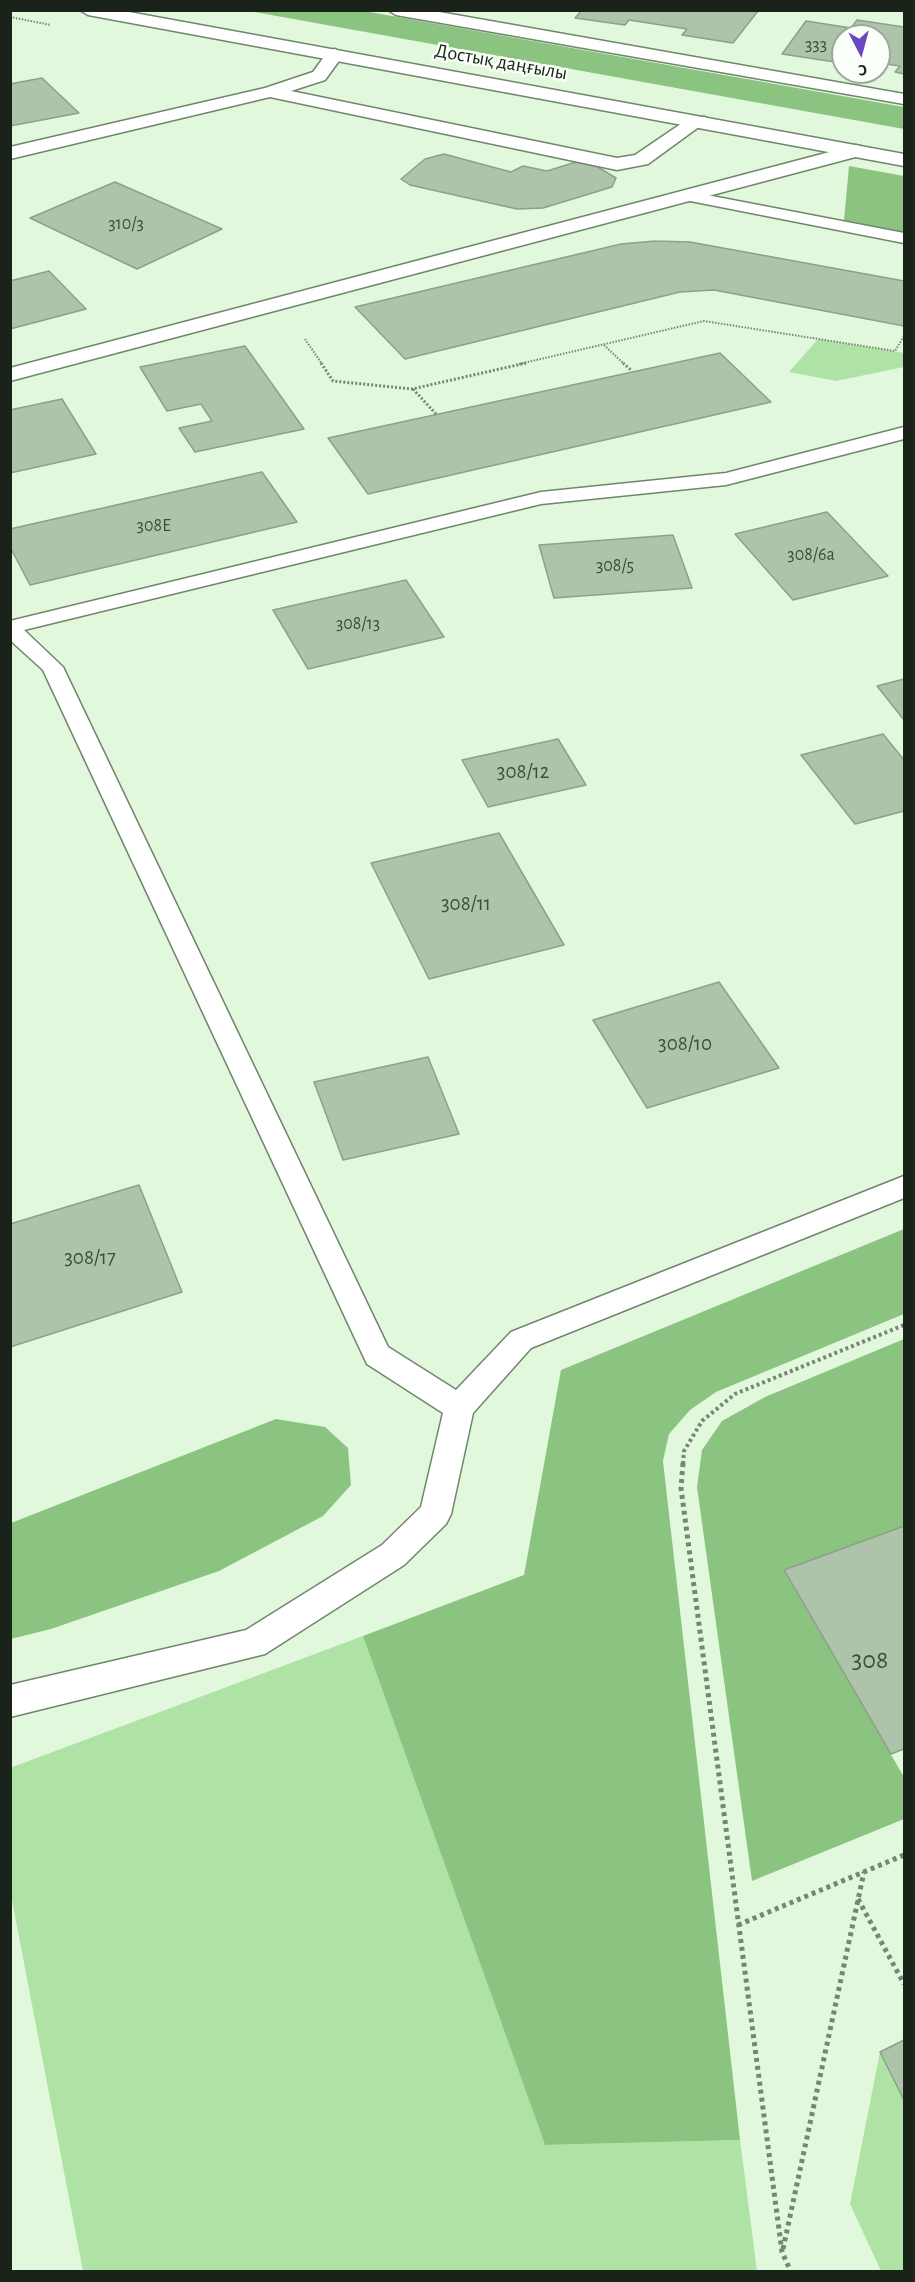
<!DOCTYPE html>
<meta charset="utf-8">
<style>
body{margin:0}
#map{position:relative;width:915px;height:2282px;overflow:hidden;background:#e1f8dc;font-family:"Alegreya Sans",sans-serif}
canvas{display:block}
.frame{position:absolute;inset:0;border:12px solid #1a2319;pointer-events:none}
.north{position:absolute;left:831px;top:24px;width:60px;height:60px;box-sizing:border-box;background:#fafff9;border:2px solid #a0a79f;border-radius:50%;rotate:174deg;font-size:16px;font-weight:700;line-height:24px;text-align:center;color:#1a2319}
.north::after{content:'';display:block;margin:auto;width:21px;height:27px;background:#6949c2;clip-path:polygon(50% 0,100% 100%,50% 72%,0 100%)}
</style>
<div id="map">
<canvas width="915" height="2282"></canvas>
<div class="frame"></div>
<div class="north">С</div>
</div>
<script>
const ctx = document.querySelector('canvas').getContext('2d');
ctx.lineJoin = 'round';
function paint(path, color) { ctx.fillStyle = color; ctx.fill(path, 'evenodd'); }
const poly = rows => new Path2D(rows.map(r => 'M' + r).join(''));
function trace(path, color, width, dash) { ctx.strokeStyle = color; ctx.lineWidth = width; ctx.lineCap = dash ? 'butt' : 'round'; ctx.setLineDash(dash || []); ctx.stroke(path); }
function label(font, color, halo, rows, align = 'center') {
  ctx.font = font + ' "Alegreya Sans",sans-serif'; ctx.lineWidth = 5; ctx.setLineDash([]); ctx.textBaseline = 'middle'; ctx.strokeStyle = halo; ctx.fillStyle = color; for (const [text, x, y, turn = 0] of rows) {
    ctx.save(); ctx.translate(x, y); ctx.rotate((+turn || 0) * Math.PI / 180); ctx.textAlign = isNaN(turn) ? turn : align; if (halo) ctx.strokeText(text, 0, 0); ctx.fillText(text, 0, 0); ctx.restore();
  }
}
paint(poly([
 [818,339,904,353,904,367,836,381,789,372],
 [363,1636,545,2145,740,2140,757,2271,83,2271,11,1895,10,1768],
 [880,2052,904,2100,904,2271,881,2271,850,2204]
]), '#afe3a5');
paint(poly([
 [249,11,364,11,904,107,904,129],
 [849,166,904,176,904,239,843,231],
 [904,1229,904,1314,716,1392,690,1410,669,1434,663,1461,740,2140,545,2145,363,1636,524,1575,561,1370],
 [904,1339,904,1526,784,1571,904,1777,904,1819,752,1881,697,1487,702,1450,722,1421,765,1397],
 [276,1419,325,1427,348,1448,351,1485,323,1516,219,1571,51,1629,11,1639,11,1523]
]), '#8bc481');
const building = poly([
 [582,10,752,10,758,11,733,43,682,35,687,29,629,20,625,25,575,18,582,10],
 [857,20,904,27,904,74,895,72,900,66,879,63,879,36,843,36,843,57,839,57,835,62,782,54,806,21,851,28,857,20],
 [42,78,79,113,10,126,10,84,42,78],
 [444,154,511,172,523,166,547,171,576,162,591,163,616,178,612,187,543,208,517,209,410,185,401,179,425,159,444,154],
 [115,182,222,229,137,269,30,218,115,182],
 [655,241,690,242,904,281,904,326,714,290,680,292,405,359,355,307,621,244,655,241],
 [49,271,86,309,10,329,10,281,49,271],
 [245,346,304,429,195,452,179,428,212,421,201,404,167,411,140,367,245,346],
 [720,353,771,402,368,494,328,438,720,353],
 [62,399,96,454,10,473,10,410,62,399],
 [262,472,297,522,30,585,10,547,10,529,262,472],
 [827,512,888,576,793,600,735,534,827,512],
 [673,535,692,588,554,598,539,545,673,535],
 [406,580,444,637,308,669,273,610,406,580],
 [904,679,904,720,877,686,904,679],
 [883,734,904,760,904,811,855,824,801,755,883,734],
 [558,739,586,785,488,807,462,760,558,739],
 [499,833,564,945,429,979,371,863,499,833],
 [719,982,779,1068,647,1108,593,1020,719,982],
 [428,1057,459,1134,343,1160,314,1082,428,1057],
 [139,1185,182,1292,10,1347,10,1224,139,1185],
 [904,1526,904,1749,891,1754,784,1570,904,1526],
 [904,2040,904,2100,880,2052,904,2040]
]);
paint(building, '#aec4aa');
trace(building, '#8ca188', 1.5);
const lane = poly([
 [686,191,904,233,904,243,680,199,678,196,680,193,686,191],
 [904,427,904,439,726,485,541,504,24,630,63,667,388,1347,456,1390,511,1332,904,1176,904,1198,531,1348,473,1413,451,1514,446,1524,404,1565,265,1654,10,1717,10,1685,246,1630,382,1545,421,1507,443,1413,367,1364,43,670,10,640,10,621,541,492,726,473,904,427]
]);
const street = poly([
 [388,10,428,10,904,94,904,104,396,15,388,10],
 [335,49,344,54,325,80,291,91,617,158,635,155,691,117,705,117,707,121,648,164,617,170,270,97,10,159,10,147,265,88,313,72,329,50,335,49],
 [856,145,863,147,865,151,863,155,10,381,10,368,856,145]
]);
const secondary = poly([
 [80,10,118,10,904,154,904,166,88,15,80,10]
]);
trace(lane, '#71866d', 3);
trace(street, '#71866d', 3);
trace(secondary, '#71866d', 3);
trace(poly([
 [10,17,51,25],
 [305,339,322,364],
 [604,345,624,364],
 [519,364,704,321,895,351,904,336]
]), '#768673', 2, [1.5, 1.5]);
trace(poly([
 [321,363,333,381,412,389,526,363],
 [623,363,632,371],
 [413,389,436,414]
]), '#768673', 3, [2, 2]);
trace(poly([
 [683,1464,684,1451,702,1421,735,1394,904,1325]
]), '#768673', 4, [3, 3]);
trace(poly([
 [683,1463,681,1488,782,2252,791,2272],
 [858,1899,904,1984],
 [738,1925,904,1855],
 [783,2249,864,1872]
]), '#768673', 5, [4, 4]);
paint(lane, '#fff');
paint(street, '#fff');
paint(secondary, '#fff');
label('18px', '#3f4b3d', null, [
 ["333",816,45],
 ["310/3",126,224],
 ["308Е",154,526],
 ["308/6а",811,555],
 ["308/5",615,566],
 ["308/13",358,624]
]);
label('20px', '#1a2319', '#fafff9', [
 ["Достық даңғылы",501,62,10]
]);
label('21px', '#3f4b3d', null, [
 ["308/12",523,772],
 ["308/11",466,904],
 ["308/10",685,1044],
 ["308/17",90,1258]
]);
label('26px', '#3f4b3d', null, [
 ["308",870,1660]
]);
</script>
